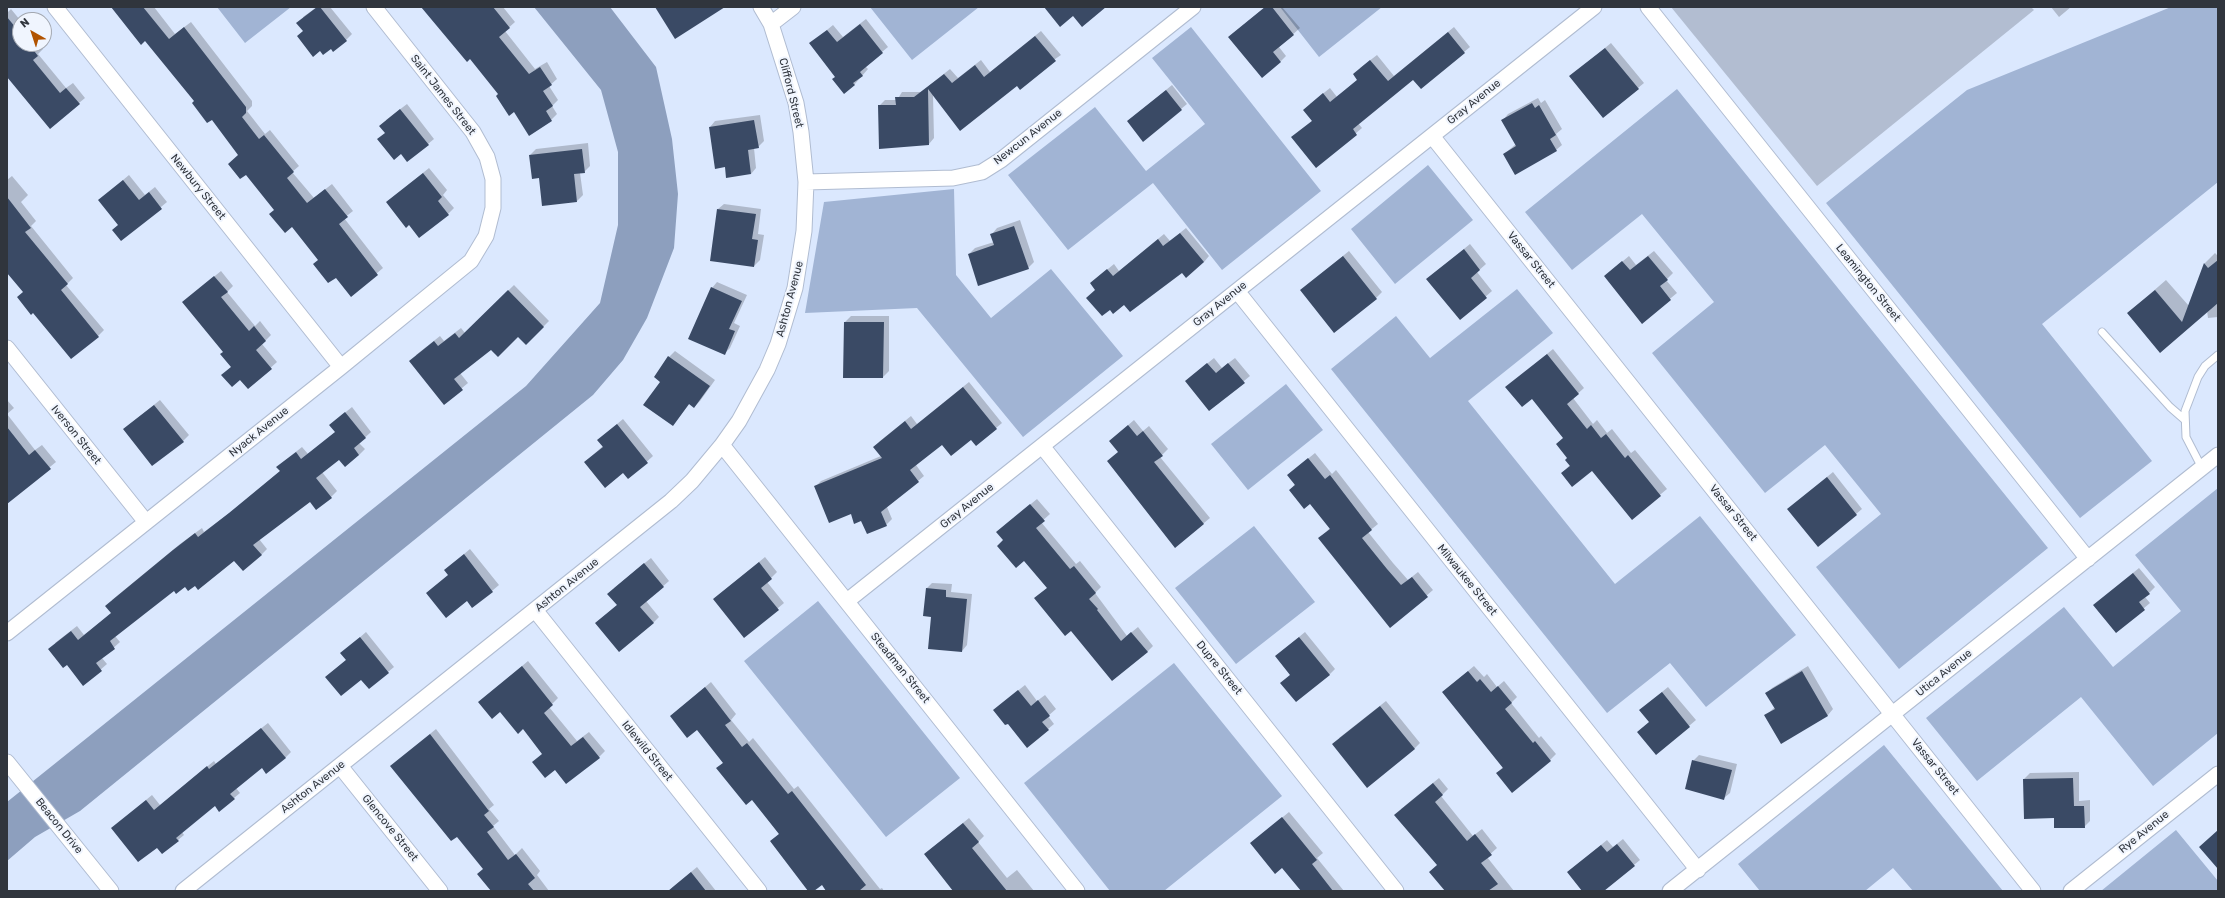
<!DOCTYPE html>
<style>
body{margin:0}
#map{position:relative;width:2225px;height:898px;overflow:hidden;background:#dbe8fe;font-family:Rubik,sans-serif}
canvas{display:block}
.frame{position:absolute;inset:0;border:8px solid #30353d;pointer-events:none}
.north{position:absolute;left:12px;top:12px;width:40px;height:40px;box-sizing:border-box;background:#f0f5fe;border:1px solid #a3a8b1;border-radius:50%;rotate:321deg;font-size:11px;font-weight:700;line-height:16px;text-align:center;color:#30353d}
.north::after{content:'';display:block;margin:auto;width:14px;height:18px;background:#b15300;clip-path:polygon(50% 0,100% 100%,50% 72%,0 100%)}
</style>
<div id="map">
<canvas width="2225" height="898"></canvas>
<div class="frame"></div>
<div class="north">N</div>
</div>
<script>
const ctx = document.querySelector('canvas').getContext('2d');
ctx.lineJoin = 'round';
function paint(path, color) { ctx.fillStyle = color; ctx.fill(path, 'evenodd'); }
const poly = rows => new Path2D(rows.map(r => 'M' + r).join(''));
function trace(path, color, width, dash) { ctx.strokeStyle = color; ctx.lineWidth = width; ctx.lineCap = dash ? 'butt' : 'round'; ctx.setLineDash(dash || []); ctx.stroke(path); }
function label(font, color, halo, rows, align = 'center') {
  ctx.font = font + ' Rubik,sans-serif'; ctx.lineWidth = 4; ctx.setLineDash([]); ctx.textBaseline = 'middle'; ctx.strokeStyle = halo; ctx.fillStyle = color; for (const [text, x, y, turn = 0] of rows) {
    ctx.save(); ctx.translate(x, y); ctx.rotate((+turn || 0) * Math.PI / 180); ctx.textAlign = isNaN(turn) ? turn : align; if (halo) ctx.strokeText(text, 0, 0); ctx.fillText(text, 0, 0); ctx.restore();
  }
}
paint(poly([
 [1671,7,2031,7,2034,10,1817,186]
]), '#b2bdd1');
paint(poly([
 [217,7,291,7,245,43],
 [870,7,979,7,912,60],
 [1280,7,1382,7,1319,57],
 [2171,7,2218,7,2218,182,2042,324,2152,461,2080,518,1826,203,1967,90],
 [1191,27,1321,191,1222,270,1153,183,1068,250,1008,175,1095,107,1146,171,1205,124,1152,58],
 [1677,89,2048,548,1899,669,1816,567,1881,514,1825,445,1765,493,1652,353,1714,302,1642,214,1572,270,1525,212],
 [1428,165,1473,220,1395,284,1351,229],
 [954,189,956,275,991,318,1051,269,1123,356,1023,437,917,308,805,313,824,202],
 [1517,289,1553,333,1468,401,1615,584,1700,516,1796,635,1706,707,1670,663,1607,713,1331,369,1396,316,1430,358],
 [1286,384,1323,430,1248,490,1211,444],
 [2218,488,2218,733,2153,786,2081,697,1977,781,1926,718,2064,607,2113,667,2181,611,2135,555],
 [1254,526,1315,602,1236,664,1175,588],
 [818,601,960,778,886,837,744,661],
 [1174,663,1282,796,1164,891,1110,891,1024,783],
 [1884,745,2003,891,1913,891,1893,868,1865,891,1760,891,1738,864],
 [2176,830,2218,881,2218,891,2101,891]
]), '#a1b4d4');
paint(poly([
 [534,7,610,7,656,67,672,139,678,194,674,248,647,318,623,360,593,395,80,811,35,837,7,861,7,802,526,386,600,303,618,225,618,152,601,90]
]), '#8d9fbe');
paint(poly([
 [112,7,154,7,175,34,191,22,252,101,252,106,247,111,265,134,270,130,299,166,292,172,314,198,332,184,353,211,344,218,383,268,351,295,292,226,275,209,239,155,212,119,145,40],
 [317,7,330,7,352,34,346,40,331,48,304,31,303,17],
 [430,7,503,7,515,22,505,31,535,69,547,62,557,79,549,86,558,100,552,106,557,114,551,120,514,111,499,94],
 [1265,7,1282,7,1300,28,1279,47,1286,56,1281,61,1229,37],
 [2051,7,2071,7,2059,17],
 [11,9,20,20,20,44,39,44,43,49,38,54,66,88,73,83,85,98,79,103,9,78,7,80,7,13],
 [866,19,888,47,865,66,868,69,854,85,836,77,811,43,833,25,843,37],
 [1454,27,1470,47,1464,52,1414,78,1358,123,1362,128,1316,167,1298,132,1313,120,1310,104,1330,88,1337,97,1358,79,1360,68,1377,55,1394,76],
 [1041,31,1061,55,1017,85,933,95,934,138,929,144,879,106,885,100,897,100,902,92,921,92,950,69,958,78,981,60,990,72],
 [1611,43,1644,83,1638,88,1577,71],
 [1172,85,1187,104,1181,109,1134,116],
 [1538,98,1541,103,1545,100,1562,129,1556,134,1562,145,1556,150,1504,154,1516,144,1503,120,1508,114],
 [407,104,434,139,428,144,386,133,386,120],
 [760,115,764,141,758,147,754,148,756,168,751,174,726,166,710,127,715,121],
 [588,143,590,166,584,172,580,173,583,195,577,201,539,177,530,155,536,149],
 [429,168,447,190,443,195,454,208,448,214,409,224,387,202],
 [129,175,145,195,155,187,167,202,121,240,119,225,99,200],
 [12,176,28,195,21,202,36,221,31,226,73,278,66,285,104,330,98,336,24,292,7,271,7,180],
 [724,204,761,209,758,234,764,235,760,260,754,266,718,209],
 [1020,220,1034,262,1028,268,969,254,975,248,994,242,992,234,997,228],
 [1186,228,1209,256,1204,262,1182,271,1124,303,1096,290,1091,283,1114,264,1119,271,1164,234,1170,241],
 [1470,244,1486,264,1477,272,1492,291,1460,319,1433,274],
 [1349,251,1382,292,1376,298,1307,285],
 [1654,251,1673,273,1666,280,1677,293,1642,322,1611,271,1629,256,1636,265],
 [2215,253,2218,256,2218,317,2208,318,2207,311,2160,351,2128,313,2166,280,2189,306,2205,263],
 [221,271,233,286,227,292,255,326,260,321,271,335,262,344,277,362,248,388,229,369,232,366,189,297],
 [717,282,747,295,734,323,740,326,730,348,724,354,712,288],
 [514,285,549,321,526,344,518,335,491,349,460,373,468,383,444,403,416,355,440,336,444,341,461,328,465,333],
 [851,316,889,316,889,371,883,377,845,322],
 [1553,349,1584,388,1573,398,1593,424,1597,420,1607,433,1612,429,1631,453,1635,450,1667,489,1632,518,1592,469,1562,473,1570,465,1564,437,1532,398,1513,382],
 [675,351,715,380,700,401,694,407,690,403,673,425,662,381,669,357],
 [1214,358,1222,368,1235,358,1250,376,1209,410,1192,376],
 [969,382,1002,423,996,428,971,438,942,444,916,465,924,476,887,507,892,519,886,525,861,519,815,487,821,481,881,456,875,447,880,441,911,416,917,424],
 [7,400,14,408,7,414,35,450,42,445,56,462,7,502],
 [160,400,189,435,183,441,130,424],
 [352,407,371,432,359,443,365,449,359,455,346,465,340,458,322,472,337,491,331,497,311,501,259,539,267,549,261,555,234,559,195,585,174,589,115,636,120,642,102,658,107,664,83,685,55,643,77,626,84,635,112,613,112,600,180,544,202,528,204,532,236,508,280,471,283,462,302,447,308,454,336,432,336,420],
 [623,419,653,456,629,478,623,472,585,462,603,446,604,435],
 [1134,420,1143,431,1149,426,1168,449,1160,457,1210,518,1175,547,1119,451,1110,441],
 [1315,453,1332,474,1336,470,1378,524,1368,532,1393,563,1408,580,1418,572,1433,590,1390,627,1320,538,1330,528,1310,503,1290,490,1295,484,1288,475],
 [1833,472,1862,509,1818,546,1794,504],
 [1037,499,1050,514,1041,522,1076,564,1080,561,1101,587,1095,593,1127,636,1138,627,1153,646,1147,652,1072,629,1036,598,1048,587,1025,560,1004,540,1004,526],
 [470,549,499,585,473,607,445,570],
 [765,557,777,572,767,582,784,603,745,636,714,599],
 [651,558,669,581,646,601,659,617,653,623,596,623,618,604,614,588],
 [2139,568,2155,587,2145,597,2150,603,2116,632,2100,600],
 [932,583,952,584,951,592,972,594,967,645,962,651,932,616,927,588],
 [366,632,394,667,388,672,326,677,347,659,342,653],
 [1305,632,1335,669,1329,675,1282,683,1291,674,1282,651],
 [528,661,558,698,549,707,577,741,589,732,605,751,599,757,543,753,523,728,500,710,479,702],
 [1474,666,1484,677,1487,674,1497,687,1504,681,1517,697,1511,703,1539,738,1541,736,1556,754,1550,760,1497,773,1503,767,1449,687],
 [1808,666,1833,709,1828,715,1781,742,1766,715,1775,707,1767,693,1772,688],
 [711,682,736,714,731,720,749,742,753,738,794,789,798,786,880,889,882,888,884,891,828,891,822,884,813,891,809,891,771,842,779,834,752,799,717,768,724,762,697,728,671,716],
 [1025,685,1037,701,1045,695,1056,709,1048,716,1054,724,1048,729,1008,722,1000,705],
 [1668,687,1696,720,1656,754,1646,705],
 [1386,701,1420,743,1414,749,1339,738],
 [268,723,291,752,285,758,262,767,236,788,240,793,234,798,215,805,182,832,184,835,178,840,157,847,112,828,152,795,160,805,214,761,216,764],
 [436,729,494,805,489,809,499,821,493,826,515,855,522,848,540,871,537,875,549,891,492,891,484,869,397,761],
 [1699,755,1737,764,1730,793,1724,798,1693,761],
 [2079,772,2079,801,2090,800,2090,821,2084,827,2055,817,2024,779,2030,773],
 [1439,778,1448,789,1441,796,1473,836,1482,829,1497,848,1487,857,1514,891,1446,891,1438,865,1401,809],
 [1289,812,1323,853,1317,858,1344,891,1300,891,1301,890,1282,867,1251,843],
 [969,818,984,836,978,842,1007,878,1017,870,1034,891,955,891,931,849],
 [1623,839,1640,860,1602,891,1583,891,1574,867,1607,840,1613,847],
 [697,867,716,891,669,891,674,886]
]), '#0003');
paint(poly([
 [111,7,143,7,169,39,184,27,246,107,246,113,242,117,259,139,264,135,294,172,287,178,307,203,325,189,348,217,339,224,378,275,351,297,336,278,328,283,313,264,318,260,292,227,285,233,269,214,274,210,246,175,240,179,228,164,238,155,212,120,207,123,192,103,194,101,145,41,141,45],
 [317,7,320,7,347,41,333,52,331,49,323,55,320,51,313,57,297,36,303,31,296,23],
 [421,7,493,7,510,28,499,37,529,74,540,67,552,85,543,91,553,106,546,111,552,121,529,136,514,112,509,116,496,96,498,94,470,59,467,62],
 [655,7,725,7,675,39],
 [1044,7,1106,7,1082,27,1073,16,1060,27],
 [1265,7,1272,7,1294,35,1273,52,1281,62,1262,78,1228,37],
 [7,17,20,33,20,44,29,44,38,56,33,60,60,93,66,88,80,104,50,129,7,77],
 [860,24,883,53,860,72,863,76,853,83,855,85,844,94,832,79,835,77,809,43,827,30,837,42],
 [1448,32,1465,53,1421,89,1413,80,1353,129,1357,135,1316,168,1291,137,1312,121,1303,110,1323,93,1330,102,1357,80,1353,74,1370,60,1388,81],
 [1035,36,1056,61,1020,90,1017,86,960,131,928,89,929,145,879,149,878,105,896,105,895,97,914,97,944,74,952,83,975,65,984,77],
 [1605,48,1639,89,1603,118,1569,76],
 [1166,90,1182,110,1143,142,1127,121],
 [1532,103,1535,108,1539,105,1556,135,1550,139,1557,151,1515,175,1503,154,1516,146,1501,120],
 [400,109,429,145,407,162,401,154,394,160,377,139,385,133,379,126],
 [754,120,759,148,748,150,751,174,726,178,725,167,715,169,709,127],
 [582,149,585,173,574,174,577,202,542,206,539,178,532,179,529,155],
 [423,173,442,197,438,201,449,215,419,238,409,225,406,228,386,202],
 [123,180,139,200,149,192,162,209,121,241,112,230,118,225,98,200],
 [7,197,31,228,25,232,68,284,61,290,99,337,71,359,33,313,31,315,17,297,23,292,7,273],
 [717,209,756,214,752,239,758,240,754,267,710,261],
 [1014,226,1029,269,978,286,968,254,994,245,990,234],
 [1180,233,1204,262,1186,278,1182,273,1130,312,1124,305,1113,314,1110,310,1102,316,1086,298,1095,290,1090,283,1107,269,1113,276,1158,239,1163,246],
 [1464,249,1480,270,1471,278,1487,298,1460,320,1426,279],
 [1343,256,1377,299,1334,333,1300,290],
 [1648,256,1668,280,1660,286,1671,300,1642,324,1604,276,1622,261,1630,270],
 [2218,260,2218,303,2160,353,2127,313,2155,290,2182,322,2204,263,2208,268],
 [214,276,228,292,221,297,249,331,254,326,266,341,256,350,272,369,248,389,240,380,232,387,221,375,231,367,220,354,223,352,182,302],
 [711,287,742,301,729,329,735,331,725,355,688,339],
 [508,290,544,327,526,345,518,337,498,357,491,350,454,379,463,390,444,405,409,361,434,341,438,346,455,333,459,338],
 [844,322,884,322,883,378,843,378],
 [1547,354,1579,394,1567,404,1587,429,1591,425,1601,438,1606,434,1625,458,1628,455,1661,496,1632,520,1592,471,1572,487,1561,473,1570,466,1565,460,1567,458,1556,444,1563,438,1532,399,1522,407,1505,387],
 [668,356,710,386,694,408,689,404,673,426,643,405,660,382,654,377],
 [1207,363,1216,373,1228,363,1245,383,1209,411,1185,381],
 [963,387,997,429,976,446,971,440,951,456,942,445,910,470,919,482,881,512,887,526,867,534,861,521,854,524,851,514,829,523,814,486,882,458,873,447,905,421,911,429],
 [154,405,184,442,152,466,123,429],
 [345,412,366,438,354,448,359,455,345,467,339,460,316,478,332,498,316,510,310,502,253,545,262,555,243,571,234,561,198,590,195,586,188,591,185,587,176,594,174,591,110,641,115,649,96,663,102,671,83,686,67,665,63,668,48,649,71,631,78,640,111,613,105,606,173,550,195,533,198,537,229,513,280,471,276,467,296,452,301,459,335,432,329,425],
 [617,424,648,463,628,479,623,473,605,488,584,462,603,447,597,440],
 [1128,425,1137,436,1143,431,1163,456,1154,462,1204,524,1175,548,1107,461,1118,452,1109,441],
 [7,427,29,455,35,450,51,469,7,504],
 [1308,458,1325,479,1330,475,1372,530,1362,538,1387,569,1401,585,1412,577,1428,597,1390,628,1318,538,1330,529,1310,504,1304,509,1289,490,1295,485,1287,475],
 [1827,477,1857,515,1818,547,1787,509],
 [1030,504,1045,521,1036,528,1070,569,1074,566,1096,593,1089,599,1098,609,1097,610,1121,641,1131,632,1148,652,1112,681,1071,631,1065,636,1034,598,1047,588,1024,561,1016,568,997,546,1003,540,996,532],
 [464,554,493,592,472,608,467,601,446,618,426,593,448,575,444,570],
 [759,562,772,579,761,588,779,610,744,638,713,599],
 [644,563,664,587,640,607,654,623,619,652,595,623,617,605,607,594],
 [2133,573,2150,594,2139,602,2145,610,2116,633,2093,605],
 [926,588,946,590,946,597,967,599,962,652,928,649,931,617,923,616],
 [360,637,389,673,369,689,361,680,341,696,325,677,346,660,340,653],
 [1299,637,1330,675,1296,702,1280,683,1290,675,1275,656],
 [522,666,553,705,544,713,571,746,583,737,600,758,566,784,555,770,545,778,532,762,542,754,523,729,518,734,500,712,492,719,478,702],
 [1468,671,1477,682,1480,679,1491,692,1498,686,1512,703,1505,709,1533,743,1535,741,1551,761,1512,793,1496,773,1503,768,1442,692],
 [1802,671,1828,716,1781,744,1764,715,1775,709,1765,693],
 [705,687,731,721,725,725,742,747,747,743,788,794,792,791,866,885,859,891,826,891,822,885,814,891,808,891,770,841,779,834,752,800,746,805,716,768,723,763,697,730,687,738,670,716],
 [1018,690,1031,706,1038,700,1050,716,1042,722,1049,730,1027,748,1008,724,1005,725,993,710],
 [1662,692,1690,727,1656,755,1637,732,1649,722,1639,710],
 [1380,706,1415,749,1367,788,1332,744],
 [261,728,286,758,266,774,262,768,230,794,235,799,219,812,215,806,176,838,179,841,162,854,157,848,138,862,111,828,146,800,154,810,207,766,209,769],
 [430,734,489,811,484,815,494,827,487,832,508,860,516,854,535,878,528,884,534,891,491,891,477,874,483,869,457,837,451,841,390,766],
 [1692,760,1732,770,1724,800,1685,789],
 [2073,778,2074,806,2084,806,2085,828,2054,828,2054,818,2024,819,2023,779],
 [1433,783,1443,795,1435,802,1467,841,1475,834,1492,855,1481,863,1498,884,1488,891,1445,891,1429,872,1437,865,1394,815],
 [1282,817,1317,860,1312,864,1333,891,1301,891,1282,868,1275,874,1250,843],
 [963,823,979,842,972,848,1007,891,953,891,924,854],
 [2218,830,2218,869,2199,847],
 [1617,844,1635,866,1604,891,1582,891,1567,872,1601,845,1607,852],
 [691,872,706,891,668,891]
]), '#3a4a65');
const lane = poly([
 [2102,332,2170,407,2185,420],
 [2202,468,2186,437,2185,411,2198,377,2205,366,2218,355]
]);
const street = poly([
 [55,7,341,367],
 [1648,7,2088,559],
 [771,24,793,7],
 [1432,136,2033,891],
 [806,182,953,178,982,172,1001,160,1193,7],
 [1237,291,1698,870],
 [7,348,146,522],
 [722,445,1077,891],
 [1042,446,1396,891],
 [847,601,1594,7],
 [535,610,759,891],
 [7,633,341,367,471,261,486,236,493,208,493,179,487,157,473,132,374,7],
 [7,762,111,891],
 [340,766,440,891],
 [183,891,671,501,692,481,722,445,739,421,767,370,778,344,795,288,804,231,806,182,801,132,796,103,771,24,761,7],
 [1670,891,2218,455],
 [2071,891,2218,774]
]);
trace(lane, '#b0bcd1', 9);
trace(street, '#b0bcd1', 17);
trace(lane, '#fff', 7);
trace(street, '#fff', 15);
label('11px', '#30353d', '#f0f5fe', [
 ["Clifford Street",791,93,76],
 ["Saint James Street",443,95,52],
 ["Gray Avenue",1474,102,-39],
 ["Newcun Avenue",1028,137,-38],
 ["Newbury Street",198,187,51],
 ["Vassar Street",1531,260,51],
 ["Leamington Street",1868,283,51],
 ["Ashton Avenue",790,299,-75],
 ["Gray Avenue",1220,304,-39],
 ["Nyack Avenue",259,432,-39],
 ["Iverson Street",76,435,51],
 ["Gray Avenue",967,506,-39],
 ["Vassar Street",1733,513,51],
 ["Milwaukee Street",1467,580,51],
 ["Ashton Avenue",567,585,-39],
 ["Steadman Street",900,668,51],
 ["Dupre Street",1219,668,51],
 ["Utica Avenue",1944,673,-39],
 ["Idlewild Street",647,751,51],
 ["Vassar Street",1935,767,51],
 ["Ashton Avenue",313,787,-38],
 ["Beacon Drive",59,826,51],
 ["Glencove Street",390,828,51],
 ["Rye Avenue",2144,832,-39]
]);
</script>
